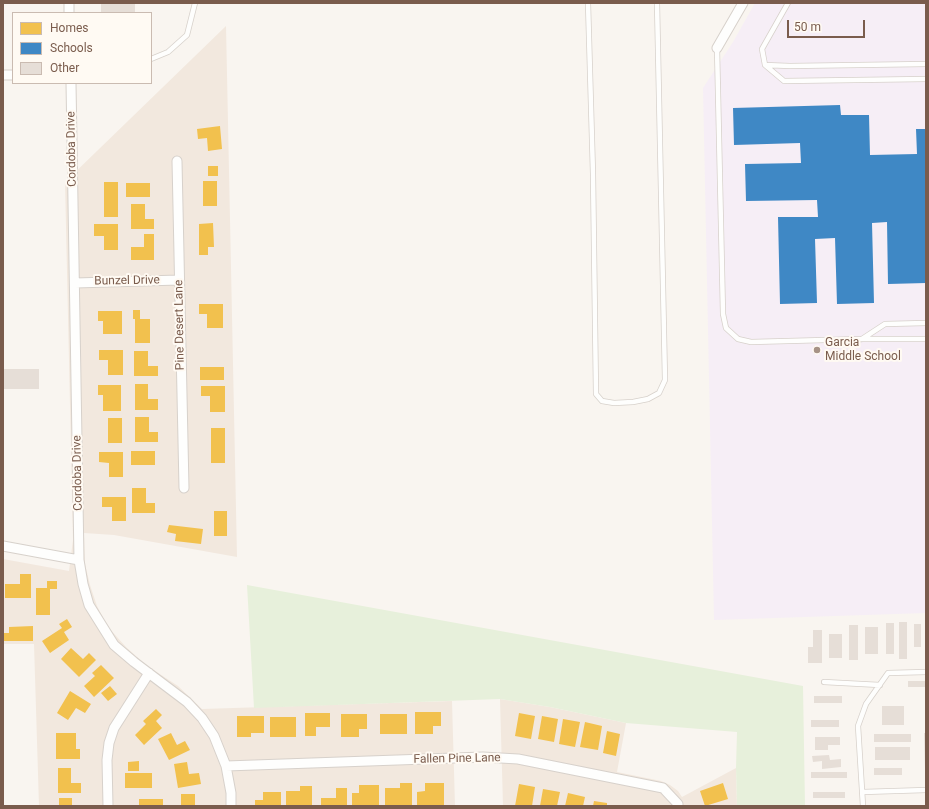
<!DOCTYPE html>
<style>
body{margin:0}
#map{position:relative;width:929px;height:809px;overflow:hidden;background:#f9f5f0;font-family:Roboto,sans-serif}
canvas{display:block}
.frame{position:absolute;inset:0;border:4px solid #7a5c4d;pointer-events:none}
.legend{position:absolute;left:12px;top:12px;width:140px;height:72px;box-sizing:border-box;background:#fffaf3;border:1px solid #cabbb1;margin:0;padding:5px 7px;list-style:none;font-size:12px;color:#7a5c4d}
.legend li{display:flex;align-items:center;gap:8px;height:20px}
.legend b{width:20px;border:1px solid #cabbb1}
.scale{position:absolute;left:787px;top:20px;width:78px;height:18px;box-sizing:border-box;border:2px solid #7a5c4d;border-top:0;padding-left:5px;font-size:12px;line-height:14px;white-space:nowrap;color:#7a5c4d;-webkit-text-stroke:3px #fffaf3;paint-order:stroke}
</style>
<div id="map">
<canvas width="929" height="809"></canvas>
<div class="frame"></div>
<ul class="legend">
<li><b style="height:11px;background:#f2c14e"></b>Homes</li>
<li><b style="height:11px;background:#3f88c5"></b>Schools</li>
<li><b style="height:11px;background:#e6ded7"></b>Other</li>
</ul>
<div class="scale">50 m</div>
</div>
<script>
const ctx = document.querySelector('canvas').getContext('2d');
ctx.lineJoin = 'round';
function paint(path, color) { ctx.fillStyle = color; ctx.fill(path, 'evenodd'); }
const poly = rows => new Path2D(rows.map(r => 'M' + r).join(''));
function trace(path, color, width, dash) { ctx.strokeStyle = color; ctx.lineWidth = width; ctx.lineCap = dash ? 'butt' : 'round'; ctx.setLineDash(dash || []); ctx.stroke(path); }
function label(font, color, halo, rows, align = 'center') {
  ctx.font = font + ' Roboto,sans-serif'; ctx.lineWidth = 4; ctx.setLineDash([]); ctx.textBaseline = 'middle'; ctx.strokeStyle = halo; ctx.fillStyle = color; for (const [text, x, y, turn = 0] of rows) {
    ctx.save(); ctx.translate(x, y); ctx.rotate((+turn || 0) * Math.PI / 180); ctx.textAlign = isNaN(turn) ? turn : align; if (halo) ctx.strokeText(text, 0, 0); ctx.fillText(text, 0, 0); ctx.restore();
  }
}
paint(poly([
 [226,26,237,557,114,535,84,533,85,564,90,585,97,606,108,627,126,647,146,665,178,686,202,709,452,701,455,806,39,806,34,644,3,644,3,559,69,571,73,540,65,182],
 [500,699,550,707,626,723,617,772,661,781,670,785,678,791,682,797,736,768,737,806,503,806]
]), '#f2e8de');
paint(poly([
 [755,3,926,3,926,613,714,620,703,88,733,42]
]), '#f6eef6');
paint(poly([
 [247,585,803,686,805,806,737,806,736,768,737,732,626,723,550,707,500,699,254,708]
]), '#e7f0db');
paint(poly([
 [220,126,222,149,208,151,207,138,198,139,197,129],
 [208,166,218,166,218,176,208,176],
 [203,181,217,181,217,206,203,206],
 [104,182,118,182,118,217,104,217],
 [126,183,150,183,150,197,126,197],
 [131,204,145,204,145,219,154,219,154,229,131,229],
 [213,223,214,247,208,247,208,255,199,255,199,224],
 [94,224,118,224,118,250,104,250,104,236,94,236],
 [144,234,154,234,154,260,131,260,131,247,144,247],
 [199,304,223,304,223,328,207,328,207,314,199,314],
 [133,310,140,310,140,319,150,319,150,343,135,343,135,319,133,319],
 [98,311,122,311,122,334,103,334,103,321,98,321],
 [99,350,123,350,123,375,108,375,108,360,99,360],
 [134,351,148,351,148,366,158,366,158,376,134,376],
 [200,367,224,367,224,380,200,380],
 [135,384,148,384,148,399,158,399,158,410,135,410],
 [98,385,121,385,121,411,103,411,103,395,98,395],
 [201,386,225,386,225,412,210,412,210,396,201,396],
 [135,417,149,417,149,432,158,432,158,442,135,442],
 [108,418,122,418,122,443,108,443],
 [211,428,225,428,225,463,211,463],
 [131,451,155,451,155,465,131,465],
 [99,452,123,452,123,477,109,477,109,463,99,462],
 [132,488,146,488,146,503,155,503,155,513,132,513],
 [102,497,126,497,126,521,112,521,112,507,102,507],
 [214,511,227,511,227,536,214,536],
 [169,525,203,529,201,544,175,541,176,534,167,532],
 [20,574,31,574,31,598,5,598,5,584,20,584],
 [47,581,57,581,57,589,50,589,50,615,36,615,36,588,47,588],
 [67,619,72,627,64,632,69,640,50,653,42,641,62,628,59,624],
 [33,626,33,641,4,641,4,633,9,633,9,627],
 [71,648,83,659,89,653,96,660,79,677,61,659],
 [101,665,114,678,94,697,84,686,95,676,92,673],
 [110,686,117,694,108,701,101,693],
 [70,691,91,704,85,713,76,708,68,720,57,713],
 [156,709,162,715,156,721,162,728,144,745,135,735,146,724,143,721],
 [415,712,441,712,441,726,433,726,433,734,415,734],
 [305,713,330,713,330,727,316,727,316,736,305,736],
 [519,713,535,716,531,739,515,736],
 [341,714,367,714,367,729,359,729,359,737,341,737],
 [380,714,407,714,407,734,380,734],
 [237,716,264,716,264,733,251,733,251,737,237,737],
 [542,716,558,719,554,742,538,739],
 [270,717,296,717,296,737,270,737],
 [563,719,580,722,575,747,559,744],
 [585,722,602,726,598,750,580,747],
 [607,731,620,734,616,756,603,753],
 [56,733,76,733,76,749,80,749,80,759,56,759],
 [171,733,177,745,185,741,190,750,169,760,158,739],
 [139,761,139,771,128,771,128,762],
 [187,762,189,774,199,773,201,784,178,788,174,764],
 [58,768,71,768,71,783,81,783,81,793,58,793],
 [125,773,152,773,152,788,125,788],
 [400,783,412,783,412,806,385,806,385,788,400,788],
 [425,783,444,783,444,806,417,806,417,792,425,791],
 [723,783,728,799,705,806,700,791],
 [519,784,535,787,532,806,515,806],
 [359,785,379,785,379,806,352,806,352,793,359,793],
 [300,786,312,786,312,806,286,806,286,791,300,791],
 [336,788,347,788,347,806,321,806,321,798,336,798],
 [543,789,560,792,557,806,540,806],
 [263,792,281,792,281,806,255,806,255,800,263,800],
 [568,793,585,797,583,806,565,806],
 [181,794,195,794,195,806,181,806],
 [59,798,72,798,72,806,59,806],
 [139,799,163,799,163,806,139,806],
 [594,801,607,803,607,806,593,806]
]), '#f2c14e');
paint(poly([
 [840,105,841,115,869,115,870,155,917,154,916,129,926,129,926,283,888,284,887,222,872,223,874,303,837,304,835,238,815,239,817,303,780,304,778,217,818,217,817,200,746,201,745,164,801,163,800,143,734,145,733,108]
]), '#3f88c5');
paint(poly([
 [101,3,135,3,135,13,101,13],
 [3,369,39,369,39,389,3,389],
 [899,622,907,622,907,659,899,659],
 [886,623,894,623,894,654,886,654],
 [914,624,921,624,921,647,914,647],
 [849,625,858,625,858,660,849,660],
 [865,627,878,627,878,654,865,654],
 [813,630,822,630,822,663,808,663,808,647,813,647],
 [829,634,842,634,842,658,829,658],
 [908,681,926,681,926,687,908,687],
 [814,696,842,696,842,703,814,703],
 [882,706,904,706,904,725,882,725],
 [811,720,839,720,839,727,811,727],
 [924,733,926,733,926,769,925,769],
 [874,734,911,734,911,742,874,742],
 [815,737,840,737,840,745,828,745,828,750,815,750],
 [875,747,910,747,910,760,875,760],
 [829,755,830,760,841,759,841,767,822,769,822,761,813,762,812,756],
 [874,768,902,768,902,775,874,775],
 [811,772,847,772,847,778,811,778],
 [813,792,845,792,845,798,813,798]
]), '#e6ded7');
const service = poly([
 [588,3,593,174,596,394,602,401,614,403,633,402,648,399,659,393,665,380,657,3],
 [788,3,762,49,765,65,784,81,926,79],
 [717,48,723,314,726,328,738,339,751,342,862,339,926,339],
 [151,59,168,52,187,35,195,3],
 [765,65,790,66,926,64],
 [862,339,885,324,926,323],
 [824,682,880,685],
 [863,792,926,790],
 [863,806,858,726,866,704,888,673,926,672]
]);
const minor = poly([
 [69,3,69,13],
 [717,48,743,3],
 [3,75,13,75],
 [71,83,79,560,83,584,89,605,114,645,134,662,187,702,202,718,214,736,226,766,231,793,231,806],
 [177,161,184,488],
 [75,283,179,280],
 [3,546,79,560],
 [226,766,483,757,518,759,663,788,678,804,678,806],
 [108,806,107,760,109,743,114,728,149,673]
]);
trace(service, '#d7d1cb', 6);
trace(minor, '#d7d1cb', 11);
trace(service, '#fefefd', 4.5);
trace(minor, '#fefefd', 9);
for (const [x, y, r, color] of [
 [817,350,4,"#a69286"]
]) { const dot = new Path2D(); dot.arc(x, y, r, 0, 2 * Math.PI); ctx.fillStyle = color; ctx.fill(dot); trace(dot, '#fffaf3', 1.5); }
label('12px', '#7a5c4d', '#fffaf3', [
 ["Cordoba Drive",72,149,-91],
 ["Bunzel Drive",127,281,-1],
 ["Pine Desert Lane",180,325,-91],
 ["Cordoba Drive",78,473,-91],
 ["Fallen Pine Lane",457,759,-1]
]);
label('12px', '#7a5c4d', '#fffaf3', [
 ["Garcia",825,343],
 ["Middle School",825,357]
], 'left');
</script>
